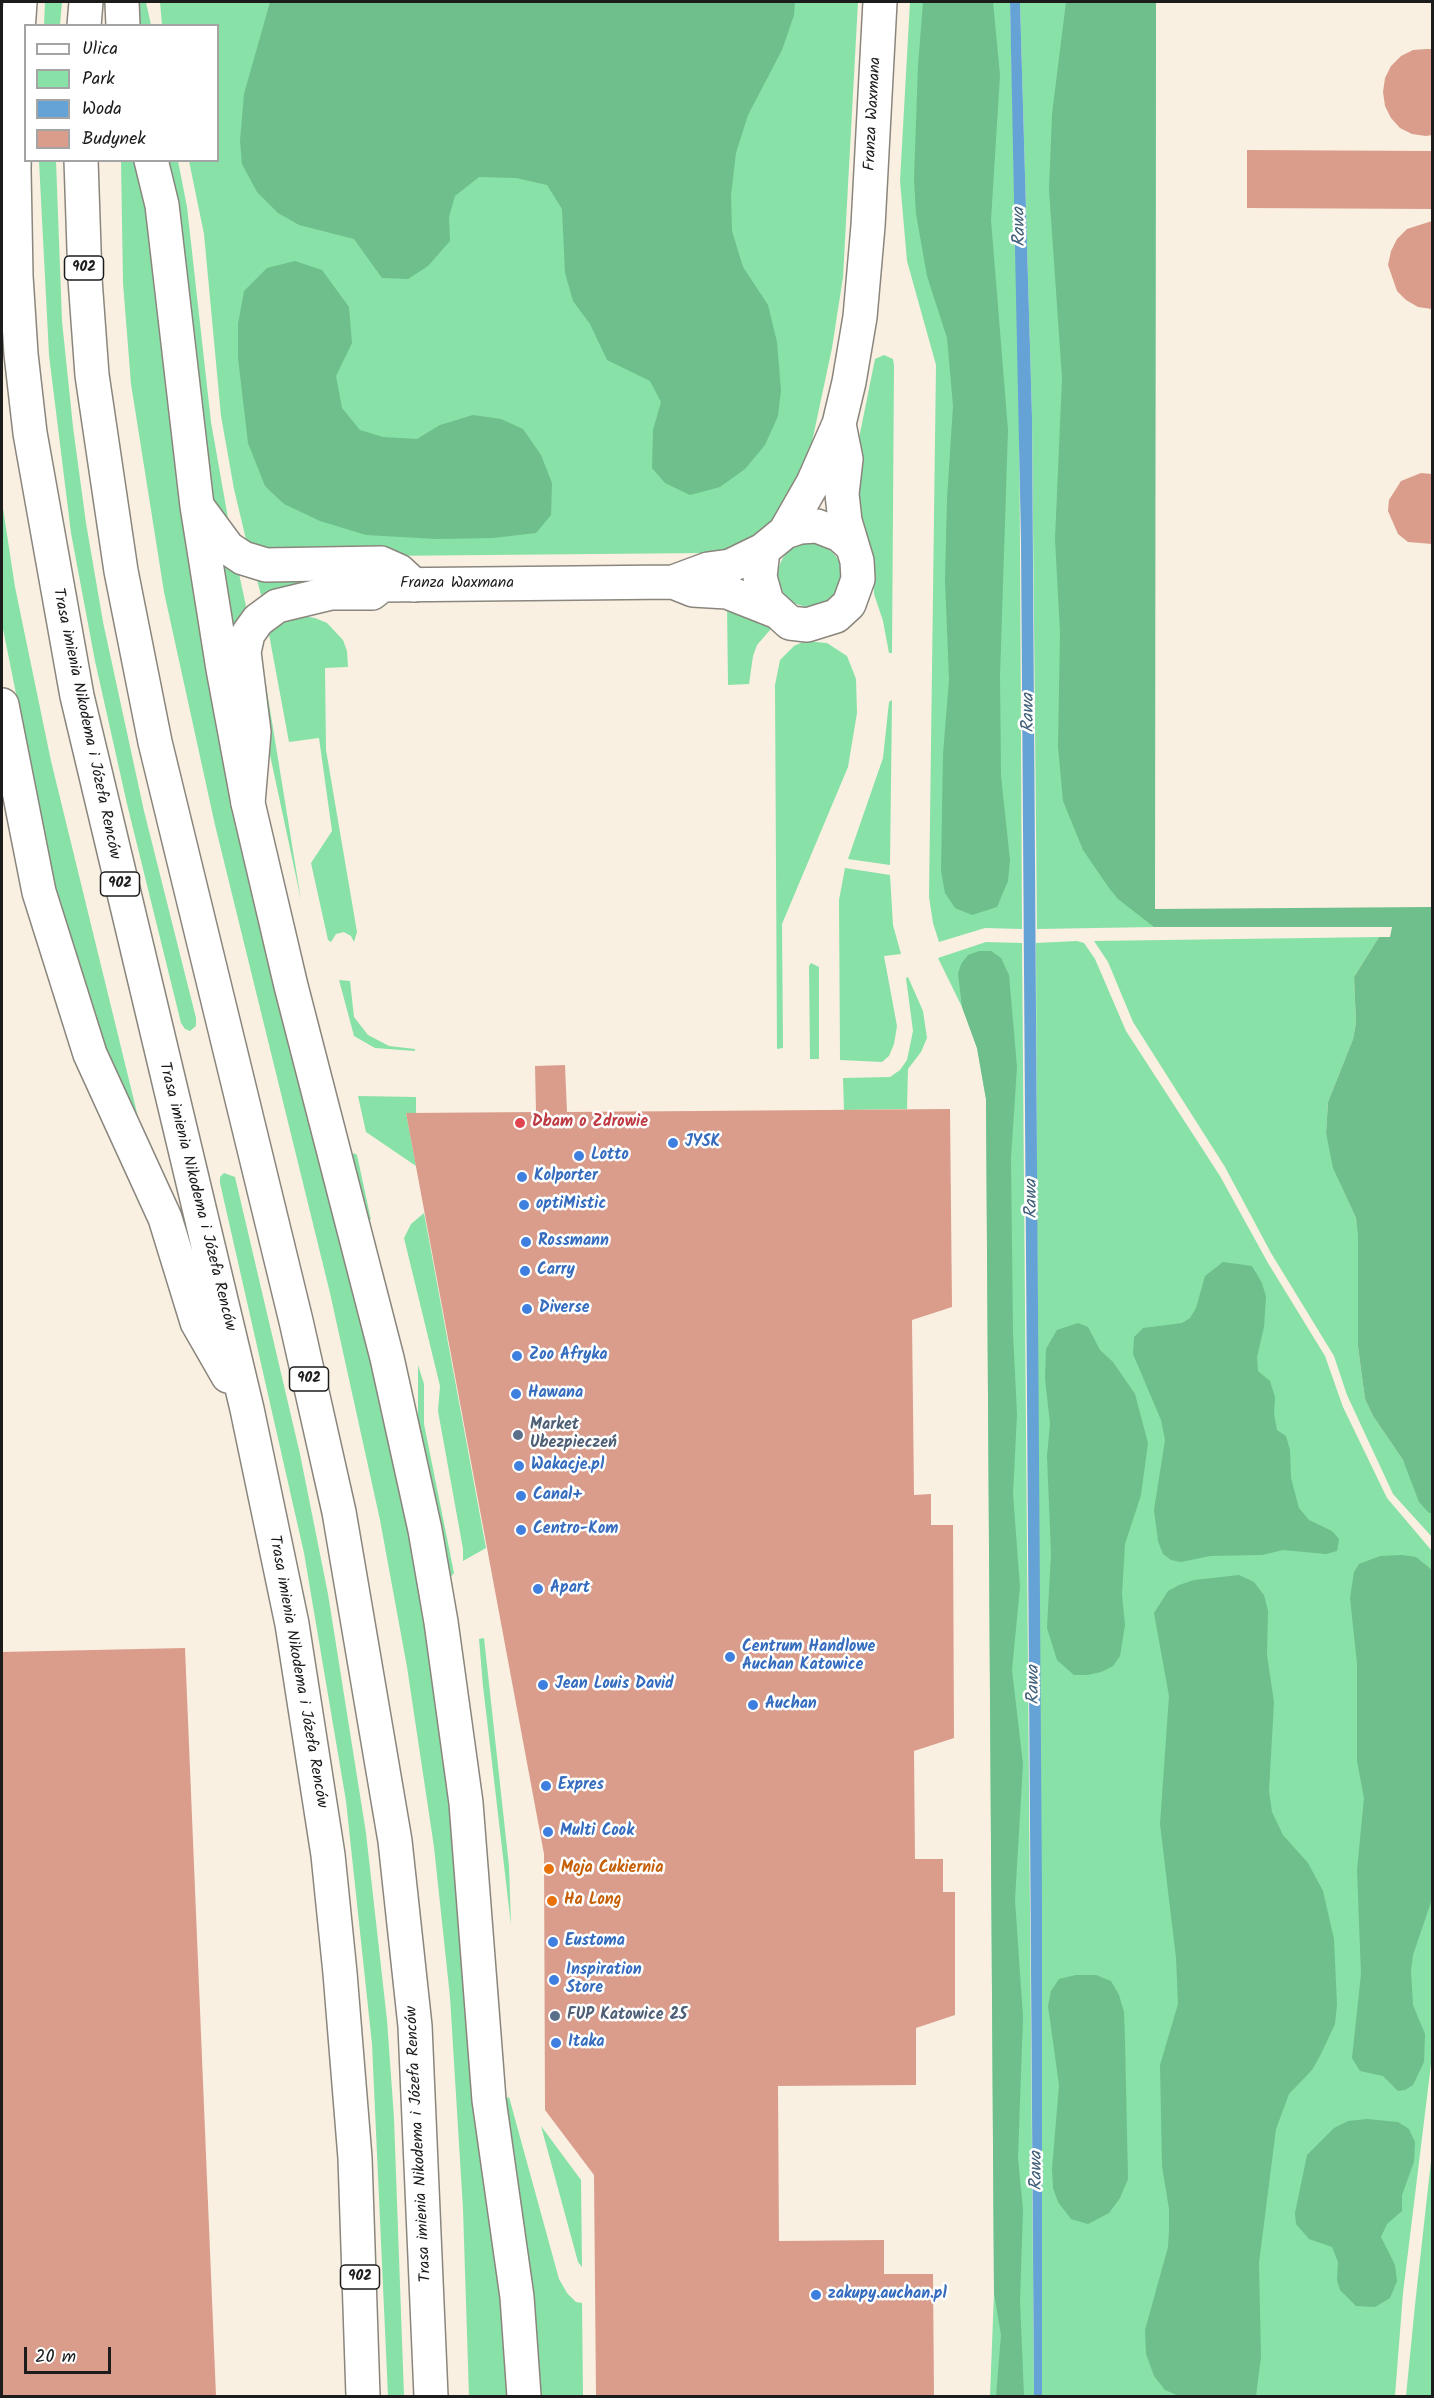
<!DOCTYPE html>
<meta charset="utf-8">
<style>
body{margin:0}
#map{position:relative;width:1434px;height:2398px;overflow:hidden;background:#f9f0e1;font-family:Kalam,sans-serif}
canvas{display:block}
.frame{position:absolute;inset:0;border:3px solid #1c1c1c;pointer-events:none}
.legend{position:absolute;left:24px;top:24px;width:195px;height:138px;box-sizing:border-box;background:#fff;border:2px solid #a4a4a4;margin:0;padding:8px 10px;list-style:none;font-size:18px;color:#1c1c1c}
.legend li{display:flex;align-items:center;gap:12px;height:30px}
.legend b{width:30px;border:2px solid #a4a4a4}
.scale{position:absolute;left:24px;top:2347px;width:87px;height:27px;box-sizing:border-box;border:3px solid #1c1c1c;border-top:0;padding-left:8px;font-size:18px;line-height:21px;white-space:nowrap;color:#1c1c1c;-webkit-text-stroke:4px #fff;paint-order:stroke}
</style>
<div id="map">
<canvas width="1434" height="2398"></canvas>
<div class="frame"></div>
<ul class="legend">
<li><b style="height:8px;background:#fff"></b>Ulica</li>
<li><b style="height:16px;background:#88e1a6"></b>Park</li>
<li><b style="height:16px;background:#65a2d6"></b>Woda</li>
<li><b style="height:16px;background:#da9d8c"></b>Budynek</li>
</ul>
<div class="scale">20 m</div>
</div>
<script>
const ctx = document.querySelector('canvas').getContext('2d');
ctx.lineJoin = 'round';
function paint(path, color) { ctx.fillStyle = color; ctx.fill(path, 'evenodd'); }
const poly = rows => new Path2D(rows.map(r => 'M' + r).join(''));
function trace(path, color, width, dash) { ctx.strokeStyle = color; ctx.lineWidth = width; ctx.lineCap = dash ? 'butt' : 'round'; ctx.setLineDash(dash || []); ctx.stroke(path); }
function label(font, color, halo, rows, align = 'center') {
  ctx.font = font + ' Kalam,sans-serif'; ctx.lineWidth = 5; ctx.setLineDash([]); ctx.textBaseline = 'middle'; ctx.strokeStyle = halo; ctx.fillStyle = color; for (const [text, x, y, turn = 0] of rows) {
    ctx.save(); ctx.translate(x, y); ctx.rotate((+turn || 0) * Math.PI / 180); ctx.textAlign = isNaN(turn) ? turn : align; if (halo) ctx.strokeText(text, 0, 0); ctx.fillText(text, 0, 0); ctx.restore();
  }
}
paint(poly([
 [45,2,62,2,60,25,44,25],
 [137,2,146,2,151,25,140,25],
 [160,2,858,2,843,277,832,348,809,456,784,510,761,533,732,548,705,553,268,557,249,552,234,489,221,416,204,234,189,161,218,160,218,26,162,25],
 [910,2,1010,2,1019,358,1022,929,985,928,939,942,933,923,929,897,936,365,907,261,900,181],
 [1020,2,1156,2,1154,927,1037,929,1032,417],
 [39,161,56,161,62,321,73,427,86,523,103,622,144,811,196,1018,196,1026,190,1031,185,1029,181,1023,127,804,95,661,71,533,49,355],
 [121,161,138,161,153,248,396,1457,428,1631,451,1815,503,2307,509,2396,469,2396,463,2209,450,1997,434,1847,407,1667,380,1520,330,1293,215,825,164,592,131,384,123,283],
 [169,161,178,161,187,207,211,422,232,541,214,510,178,209],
 [884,355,893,359,894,365,892,653,889,653,883,621,874,594,873,567,860,528,854,463,875,359],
 [2,502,15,587,51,761,140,1125,106,1062,65,937,2,624],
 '778 575a32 32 0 1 1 64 0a32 32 0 1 1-64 0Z',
 [221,560,238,569,246,606,234,625,230,622],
 [256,576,321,581,276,588,261,595],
 [727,603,770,626,770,630,757,645,753,656,749,684,728,685],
 [304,616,315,618,327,623,343,640,347,651,348,667,325,668,326,750,357,932,354,942,351,936,344,932,336,934,331,942,328,940,311,863,332,831,319,738,289,742,268,629,279,620],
 [805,641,827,643,847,656,856,679,857,713,848,767,782,924,783,1048,777,1049,775,685,780,660,794,646],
 [257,647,266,685,301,900,260,708],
 [892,700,890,865,848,859,883,758,889,702],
 [845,868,890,875,893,925,901,954,884,956,897,1026,894,1044,889,1056,882,1062,840,1060,839,900],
 [1379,937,1354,977,1356,1023,1353,1039,1328,1102,1326,1133,1341,1185,1356,1218,1359,1235,1358,1347,1365,1399,1373,1416,1403,1460,1429,1513,1432,1513,1432,1537,1393,1494,1347,1395,1334,1356,1271,1253,1225,1167,1133,1022,1108,962,1094,941],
 [1077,941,1084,943,1095,959,1126,1031,1220,1176,1268,1263,1325,1356,1343,1407,1387,1498,1432,1551,1432,2056,1403,2293,1395,2396,1042,2396,1036,943],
 [986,942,1022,943,1034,2396,990,2396,994,2293,986,1099,977,1048,962,1007,938,958],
 [811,963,819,967,819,1059,810,1059,809,966],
 [908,977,923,1011,927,1038,921,1052,908,1069,907,1109,844,1110,843,1078,890,1077,900,1070,907,1060,913,1031,906,978],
 [339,980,350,981,354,1017,368,1035,389,1046,415,1049,415,1051,375,1048,354,1036],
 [358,1096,416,1097,416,1113,406,1113,416,1166,366,1132],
 [354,1153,357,1155,371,1220,368,1219,351,1157],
 [224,1173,235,1177,300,1454,328,1594,366,1833,387,2020,394,2118,404,2396,388,2396,372,2044,346,1801,304,1553,220,1183,220,1177],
 [424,1213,486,1548,463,1561,463,1549,438,1411,440,1386,404,1238,411,1224],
 [418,1365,424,1384,424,1424,454,1573,448,1580,418,1425],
 [484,1638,509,1866,511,1925,483,1686,479,1639],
 [509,2097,559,2279,567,2293,576,2302,582,2303,583,2396,541,2396,535,2315,505,2099],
 [541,2126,581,2180,582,2267,578,2262],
 [1432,2152,1432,2396,1406,2396,1415,2305]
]), '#88e1a6');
paint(poly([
 [270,2,795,2,794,15,782,50,748,115,736,153,731,195,732,231,743,267,768,305,777,342,781,390,778,416,765,445,745,469,720,487,690,495,665,483,652,468,653,430,661,402,650,381,607,360,590,324,573,301,565,273,562,209,547,185,516,178,479,177,455,196,449,217,450,241,428,266,408,279,382,278,354,239,299,225,278,213,257,192,242,164,240,141,244,94],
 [923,2,993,2,1000,75,991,220,1008,430,1000,676,1001,776,1010,860,1008,881,997,907,972,915,955,908,945,893,941,871,943,754,949,680,945,580,947,499,953,406,947,338,927,276,916,214,914,179,918,66],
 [1066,2,1156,2,1155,909,1432,907,1432,1513,1429,1513,1419,1502,1403,1460,1373,1416,1365,1399,1358,1347,1358,1235,1356,1218,1333,1168,1326,1133,1328,1102,1353,1039,1356,1023,1354,977,1379,937,1390,937,1392,927,1154,927,1118,899,1109,888,1083,850,1063,801,1058,747,1060,632,1055,539,1062,378,1049,190,1052,114],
 [295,261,322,270,349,307,352,343,336,376,342,408,360,430,383,437,417,439,440,425,473,415,501,419,523,429,541,455,552,483,551,515,536,533,493,538,436,539,366,535,320,521,284,504,265,486,248,443,238,358,238,324,244,291,267,268],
 [979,951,991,951,1001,958,1009,975,1017,1067,1011,1158,1013,1333,1017,1414,1013,1494,1020,1587,1012,1670,1023,1764,1015,1900,1023,2017,1018,2158,1023,2209,1020,2301,1024,2396,996,2396,1001,2335,994,2293,986,1099,977,1048,962,1007,958,974,961,964,968,955],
 [1223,1262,1252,1266,1262,1283,1266,1297,1264,1327,1257,1357,1258,1371,1270,1381,1275,1397,1274,1414,1277,1430,1286,1436,1290,1450,1291,1478,1299,1508,1309,1520,1332,1531,1339,1539,1337,1551,1326,1554,1283,1550,1262,1555,1210,1556,1181,1562,1171,1560,1163,1554,1158,1541,1154,1510,1165,1440,1161,1420,1133,1354,1134,1337,1143,1328,1182,1323,1190,1318,1196,1308,1205,1276],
 [1078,1323,1088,1327,1100,1350,1113,1362,1135,1394,1148,1443,1141,1495,1125,1544,1122,1595,1125,1625,1120,1656,1113,1666,1101,1672,1087,1675,1074,1675,1057,1660,1047,1628,1051,1554,1047,1456,1050,1424,1045,1378,1046,1349,1057,1330],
 [1402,1555,1416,1557,1432,1570,1432,1899,1413,1955,1411,1971,1413,2005,1425,2034,1424,2062,1413,2085,1405,2090,1398,2091,1383,2076,1360,2071,1352,2058,1361,1974,1357,1870,1364,1798,1357,1761,1357,1664,1350,1598,1354,1572,1359,1564,1380,1556],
 [1239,1575,1254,1582,1264,1595,1268,1611,1267,1655,1274,1702,1269,1791,1272,1812,1283,1835,1308,1863,1323,1891,1334,1939,1337,2005,1335,2024,1320,2056,1312,2070,1289,2094,1276,2129,1259,2263,1261,2357,1256,2396,1179,2396,1165,2390,1154,2376,1146,2354,1145,2330,1168,2247,1169,2230,1169,2209,1162,2166,1160,2065,1178,2004,1176,1958,1160,1824,1169,1696,1154,1613,1168,1591,1179,1585,1194,1580],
 [1076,1975,1096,1975,1111,1981,1119,1995,1124,2012,1125,2040,1128,2179,1120,2198,1109,2213,1088,2224,1071,2219,1058,2202,1053,2188,1052,2169,1059,2085,1048,2006,1051,1991,1059,1979],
 [1367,2119,1398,2122,1409,2129,1415,2142,1414,2162,1402,2195,1402,2211,1387,2224,1381,2237,1395,2265,1397,2281,1390,2298,1375,2307,1356,2306,1340,2290,1337,2280,1338,2262,1332,2247,1309,2239,1296,2224,1295,2213,1307,2155,1334,2128,1348,2121]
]), '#6ebf8b');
paint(poly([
 [1010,2,1020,2,1032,417,1042,1903,1042,2396,1034,2396,1021,541]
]), '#65a2d6');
paint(poly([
 [1427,49,1432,49,1432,135,1426,136,1412,134,1400,128,1391,118,1385,106,1383,92,1385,78,1391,66,1401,56,1413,50],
 [1247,150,1432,151,1432,209,1247,208],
 [1432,221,1432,309,1418,307,1406,300,1397,291,1388,265,1391,251,1397,239,1407,229],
 [1421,473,1432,474,1432,544,1408,542,1398,534,1388,511,1389,500,1401,481],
 [565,1065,567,1112,950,1109,952,1307,912,1320,914,1495,931,1494,931,1525,953,1525,954,1738,914,1751,915,1859,943,1859,943,1892,955,1892,955,2015,916,2028,916,2085,778,2086,779,2241,884,2240,884,2274,933,2274,934,2396,596,2396,594,2175,545,2110,544,1854,406,1113,536,1112,535,1066],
 [185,1648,216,2396,2,2396,2,1652]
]), '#da9d8c');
const street = poly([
 [839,424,846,459,842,494,845,521,857,561,858,579,849,604,836,616,807,625,790,623,767,602,760,577,763,550,785,532,800,527,817,526,840,535,851,545],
 [785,532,813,483,839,424,849,382,860,317,868,226,880,2],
 [673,582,708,569,730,566,763,550],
 [524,2396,517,2297,489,2100,466,1803,441,1622,425,1530,387,1358,291,986,248,803,254,732,244,652,248,634,258,620,277,606,331,593,372,593,382,585,673,582,693,590,727,592,775,611]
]);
const primary = poly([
 [20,2,16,60,14,170,16,276,21,354,30,433,77,696,247,1409,292,1624,328,1855,340,1973,355,2158,363,2396],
 [122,2,123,26],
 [84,26,86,2],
 [81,160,85,279,92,375,121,571,155,742,296,1321,339,1512,395,1841,415,2026,431,2396],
 [151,160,162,205,197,506,223,669,248,803],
 [200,510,228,548,243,558,266,565,381,563,399,571,414,585],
 [2,705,39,892,90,1054,165,1218,197,1322,228,1376]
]);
trace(street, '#8a867e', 36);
trace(primary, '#8a867e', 36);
trace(street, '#fff', 33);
trace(primary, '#fff', 33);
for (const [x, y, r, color] of [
 [520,1123,6,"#e0444e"],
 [673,1143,6,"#3f7fe0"],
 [579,1156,6,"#3f7fe0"],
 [522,1177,6,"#3f7fe0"],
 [524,1205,6,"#3f7fe0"],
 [526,1242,6,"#3f7fe0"],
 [525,1271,6,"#3f7fe0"],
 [527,1309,6,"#3f7fe0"],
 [517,1356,6,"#3f7fe0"],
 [516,1394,6,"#3f7fe0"],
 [518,1435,6,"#5c6f8a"],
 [519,1466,6,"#3f7fe0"],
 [521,1496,6,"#3f7fe0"],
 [521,1530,6,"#3f7fe0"],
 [538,1589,6,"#3f7fe0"],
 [730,1657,6,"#3f7fe0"],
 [543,1685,6,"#3f7fe0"],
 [753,1705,6,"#3f7fe0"],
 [546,1786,6,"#3f7fe0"],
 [548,1832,6,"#3f7fe0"],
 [549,1869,6,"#e8710a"],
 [552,1901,6,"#e8710a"],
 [553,1942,6,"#3f7fe0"],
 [554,1980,6,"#3f7fe0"],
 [555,2016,6,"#5c6f8a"],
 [556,2043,6,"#3f7fe0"],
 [816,2295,6,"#3f7fe0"]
]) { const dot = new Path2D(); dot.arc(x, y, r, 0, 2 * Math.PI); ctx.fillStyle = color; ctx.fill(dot); trace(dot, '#fff', 2); }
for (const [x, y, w] of [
 [84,268,39],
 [120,884,39],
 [309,1379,39],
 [360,2277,39]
]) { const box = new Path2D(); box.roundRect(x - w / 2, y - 12, w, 24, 4.5); ctx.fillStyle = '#fff'; ctx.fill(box); trace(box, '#1c1c1c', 1.5); }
label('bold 15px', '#1c1c1c', null, [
 ["902",84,268],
 ["902",120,884],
 ["902",309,1379],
 ["902",360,2277]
]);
label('16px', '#1c1c1c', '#fff', [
 ["Franza Waxmana",874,114,-87],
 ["Franza Waxmana",457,584],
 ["Trasa imienia Nikodema i Józefa Renców",85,724,78],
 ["Trasa imienia Nikodema i Józefa Renców",196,1197,76],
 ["Trasa imienia Nikodema i Józefa Renców",297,1672,80],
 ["Trasa imienia Nikodema i Józefa Renców",420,2144,-93]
]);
label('bold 16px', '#be3a42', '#fff', [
 ["Dbam o Zdrowie",532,1123]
], 'left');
label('bold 16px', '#366cbe', '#fff', [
 ["JYSK",685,1143],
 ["Lotto",591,1156],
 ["Kolporter",534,1177],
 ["optiMistic",536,1205],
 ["Rossmann",538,1242],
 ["Carry",537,1271],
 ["Diverse",539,1309],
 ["Zoo Afryka",529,1356],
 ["Hawana",528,1394],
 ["Wakacje.pl",531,1466],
 ["Canal+",533,1496],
 ["Centro-Kom",533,1530],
 ["Apart",550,1589],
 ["Centrum Handlowe",742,1648],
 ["Auchan Katowice",742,1666],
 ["Jean Louis David",555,1685],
 ["Auchan",765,1705],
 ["Expres",558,1786],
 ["Multi Cook",560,1832],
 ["Eustoma",565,1942],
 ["Inspiration",566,1971],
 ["Store",566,1989],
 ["Itaka",568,2043],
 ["zakupy.auchan.pl",828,2295]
], 'left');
label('bold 16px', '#4e5e75', '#fff', [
 ["Market",530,1426],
 ["Ubezpieczeń",530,1444],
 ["FUP Katowice 25",567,2016]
], 'left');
label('bold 16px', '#c56008', '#fff', [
 ["Moja Cukiernia",561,1869],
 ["Ha Long",564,1901]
], 'left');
label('italic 18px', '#405f79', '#fff', [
 ["Rawa",1021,227,-91],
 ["Rawa",1030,713,-90],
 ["Rawa",1033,1199,-90],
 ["Rawa",1035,1685,-90],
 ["Rawa",1038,2171,-90]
]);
</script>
